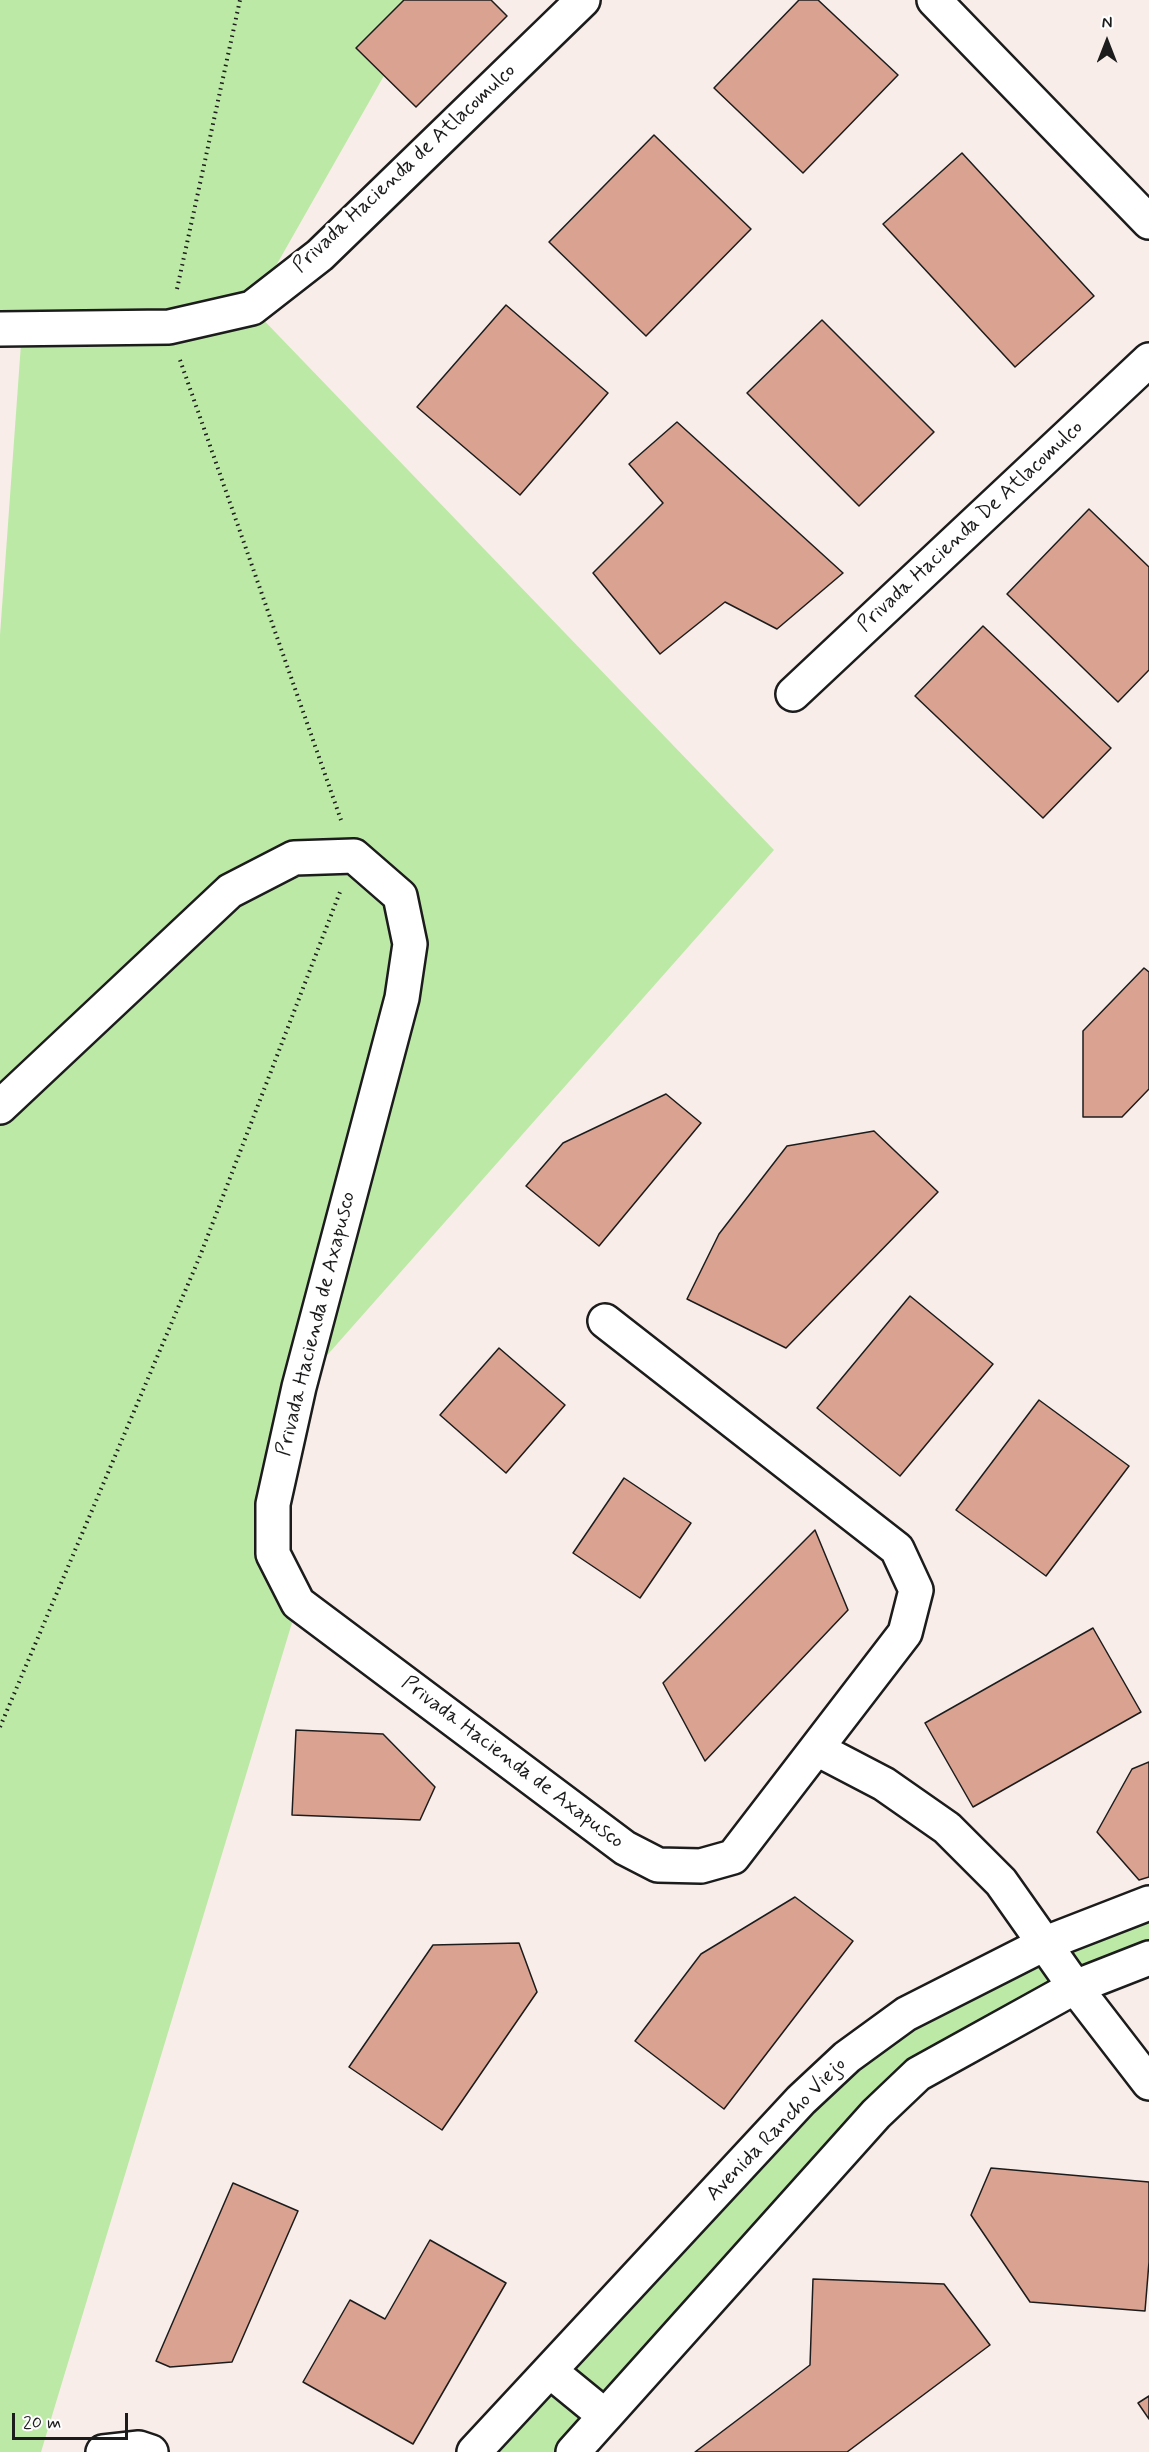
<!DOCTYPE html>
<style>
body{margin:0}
#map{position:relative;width:1149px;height:2452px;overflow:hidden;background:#f8ede9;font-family:Mynerve,sans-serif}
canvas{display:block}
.north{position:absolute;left:1077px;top:12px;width:60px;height:60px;-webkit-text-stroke:4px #fff;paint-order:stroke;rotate:0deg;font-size:16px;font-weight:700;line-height:24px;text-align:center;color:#1c1c1c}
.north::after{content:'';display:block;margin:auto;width:21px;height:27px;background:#1c1c1c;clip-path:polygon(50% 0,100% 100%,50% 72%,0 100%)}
.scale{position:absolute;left:12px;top:2413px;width:116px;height:27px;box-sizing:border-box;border:3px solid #1c1c1c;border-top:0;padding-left:8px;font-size:18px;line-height:21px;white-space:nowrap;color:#1c1c1c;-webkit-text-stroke:4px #fff;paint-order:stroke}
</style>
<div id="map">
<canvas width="1149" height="2452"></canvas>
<div class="north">N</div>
<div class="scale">20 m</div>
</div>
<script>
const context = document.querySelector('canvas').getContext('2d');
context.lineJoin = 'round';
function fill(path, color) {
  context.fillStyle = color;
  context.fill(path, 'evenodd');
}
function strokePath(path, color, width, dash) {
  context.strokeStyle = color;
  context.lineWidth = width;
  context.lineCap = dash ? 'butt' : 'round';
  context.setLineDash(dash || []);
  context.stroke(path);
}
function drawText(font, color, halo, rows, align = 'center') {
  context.font = font + ' Mynerve,sans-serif';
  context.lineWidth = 6;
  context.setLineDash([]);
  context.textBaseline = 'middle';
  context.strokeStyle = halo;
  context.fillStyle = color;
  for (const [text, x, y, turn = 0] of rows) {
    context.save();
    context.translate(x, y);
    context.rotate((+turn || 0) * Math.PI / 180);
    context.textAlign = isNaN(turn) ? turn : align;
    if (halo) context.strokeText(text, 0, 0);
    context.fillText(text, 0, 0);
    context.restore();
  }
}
fill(new Path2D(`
 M0,0H427L252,308L774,850L299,1387L273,1504L298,1603L41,2452H0V635L22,330L0,329Z
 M1149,1903V1958L918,2074L572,2452H475L847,2057Z`), '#bde9a7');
const building = new Path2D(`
 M404,0H491L507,16L416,107L356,48Z
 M799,0H818L898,75L803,173L714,88Z
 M654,135L751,229L646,336L549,242Z
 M962,153L1094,296L1015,367L883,224Z
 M506,305L608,393L520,495L417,407Z
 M822,320L934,432L859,506L747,393Z
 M677,422L843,573L777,629L725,602L660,654L593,573L663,503L629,464Z
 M1089,509L1149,567V670L1118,702L1007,594Z
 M983,626L1111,748L1043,818L915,696Z
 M1144,968L1149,972V1089L1122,1117H1083V1031Z
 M666,1094L701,1123L599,1246L526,1186L563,1143Z
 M874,1131L938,1192L786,1348L687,1299L719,1234L787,1146Z
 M910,1296L993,1364L900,1476L817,1408Z
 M499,1348L565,1405L506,1473L440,1415Z
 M1039,1400L1129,1466L1046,1576L956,1510Z
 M624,1478L691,1523L640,1598L573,1553Z
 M815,1530L848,1610L705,1761L663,1683Z
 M1093,1628L1141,1712L973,1807L925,1723Z
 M296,1730L383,1734L435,1787L420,1820L292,1815Z
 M1149,1762V1877L1139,1880L1097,1832L1132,1769Z
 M795,1897L853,1941L724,2109L635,2041L701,1954Z
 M519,1943L537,1992L442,2130L349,2067L433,1945Z
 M991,2168L1149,2182V2262L1145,2311L1030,2302L971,2215Z
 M233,2183L298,2211L232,2362L170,2367L156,2361Z
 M430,2240L506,2283L413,2444L303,2382L350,2300L385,2319Z
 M813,2279L944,2284L990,2345L847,2452H695L810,2365Z
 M1149,2396V2419L1138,2403Z`);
fill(building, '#daa391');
strokePath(building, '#1c1c1c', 1.5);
const minor = new Path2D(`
 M934,0L1149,222
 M0,329L169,327L252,308L320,255L583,0
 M793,694L1149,360
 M0,1107L230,891L294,858L354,856L400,896L410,944L402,998L299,1387L273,1504V1554L298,1603L625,1848L658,1865L701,1866L733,1857L905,1633L916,1590L897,1549L605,1321
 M817,1749L884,1784L947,1828L1001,1882L1075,1987L1149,2083
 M550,2371L605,2416
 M103,2452L139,2448L151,2452
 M474,2452L801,2100L847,2057L906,2014L1046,1943L1149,1903
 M573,2452L876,2114L918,2074L965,2048L1075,1987L1149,1958`);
strokePath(minor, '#1c1c1c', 38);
strokePath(new Path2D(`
 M177,289L240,0
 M180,360L341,820
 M0,1727L200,1256L340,892`), '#1c1c1c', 4, [1.5, 4.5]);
strokePath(minor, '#fff', 33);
drawText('21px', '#1c1c1c', '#fff', [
 ["Privada Hacienda de Atlacomulco",405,169,-43],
 ["Privada Hacienda De Atlacomulco",971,527,-43],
 ["Privada Hacienda de Axapusco",317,1324,-76],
 ["Privada Hacienda de Axapusco",512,1763,37],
 ["Avenida Rancho Viejo",777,2130,-46]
]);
</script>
